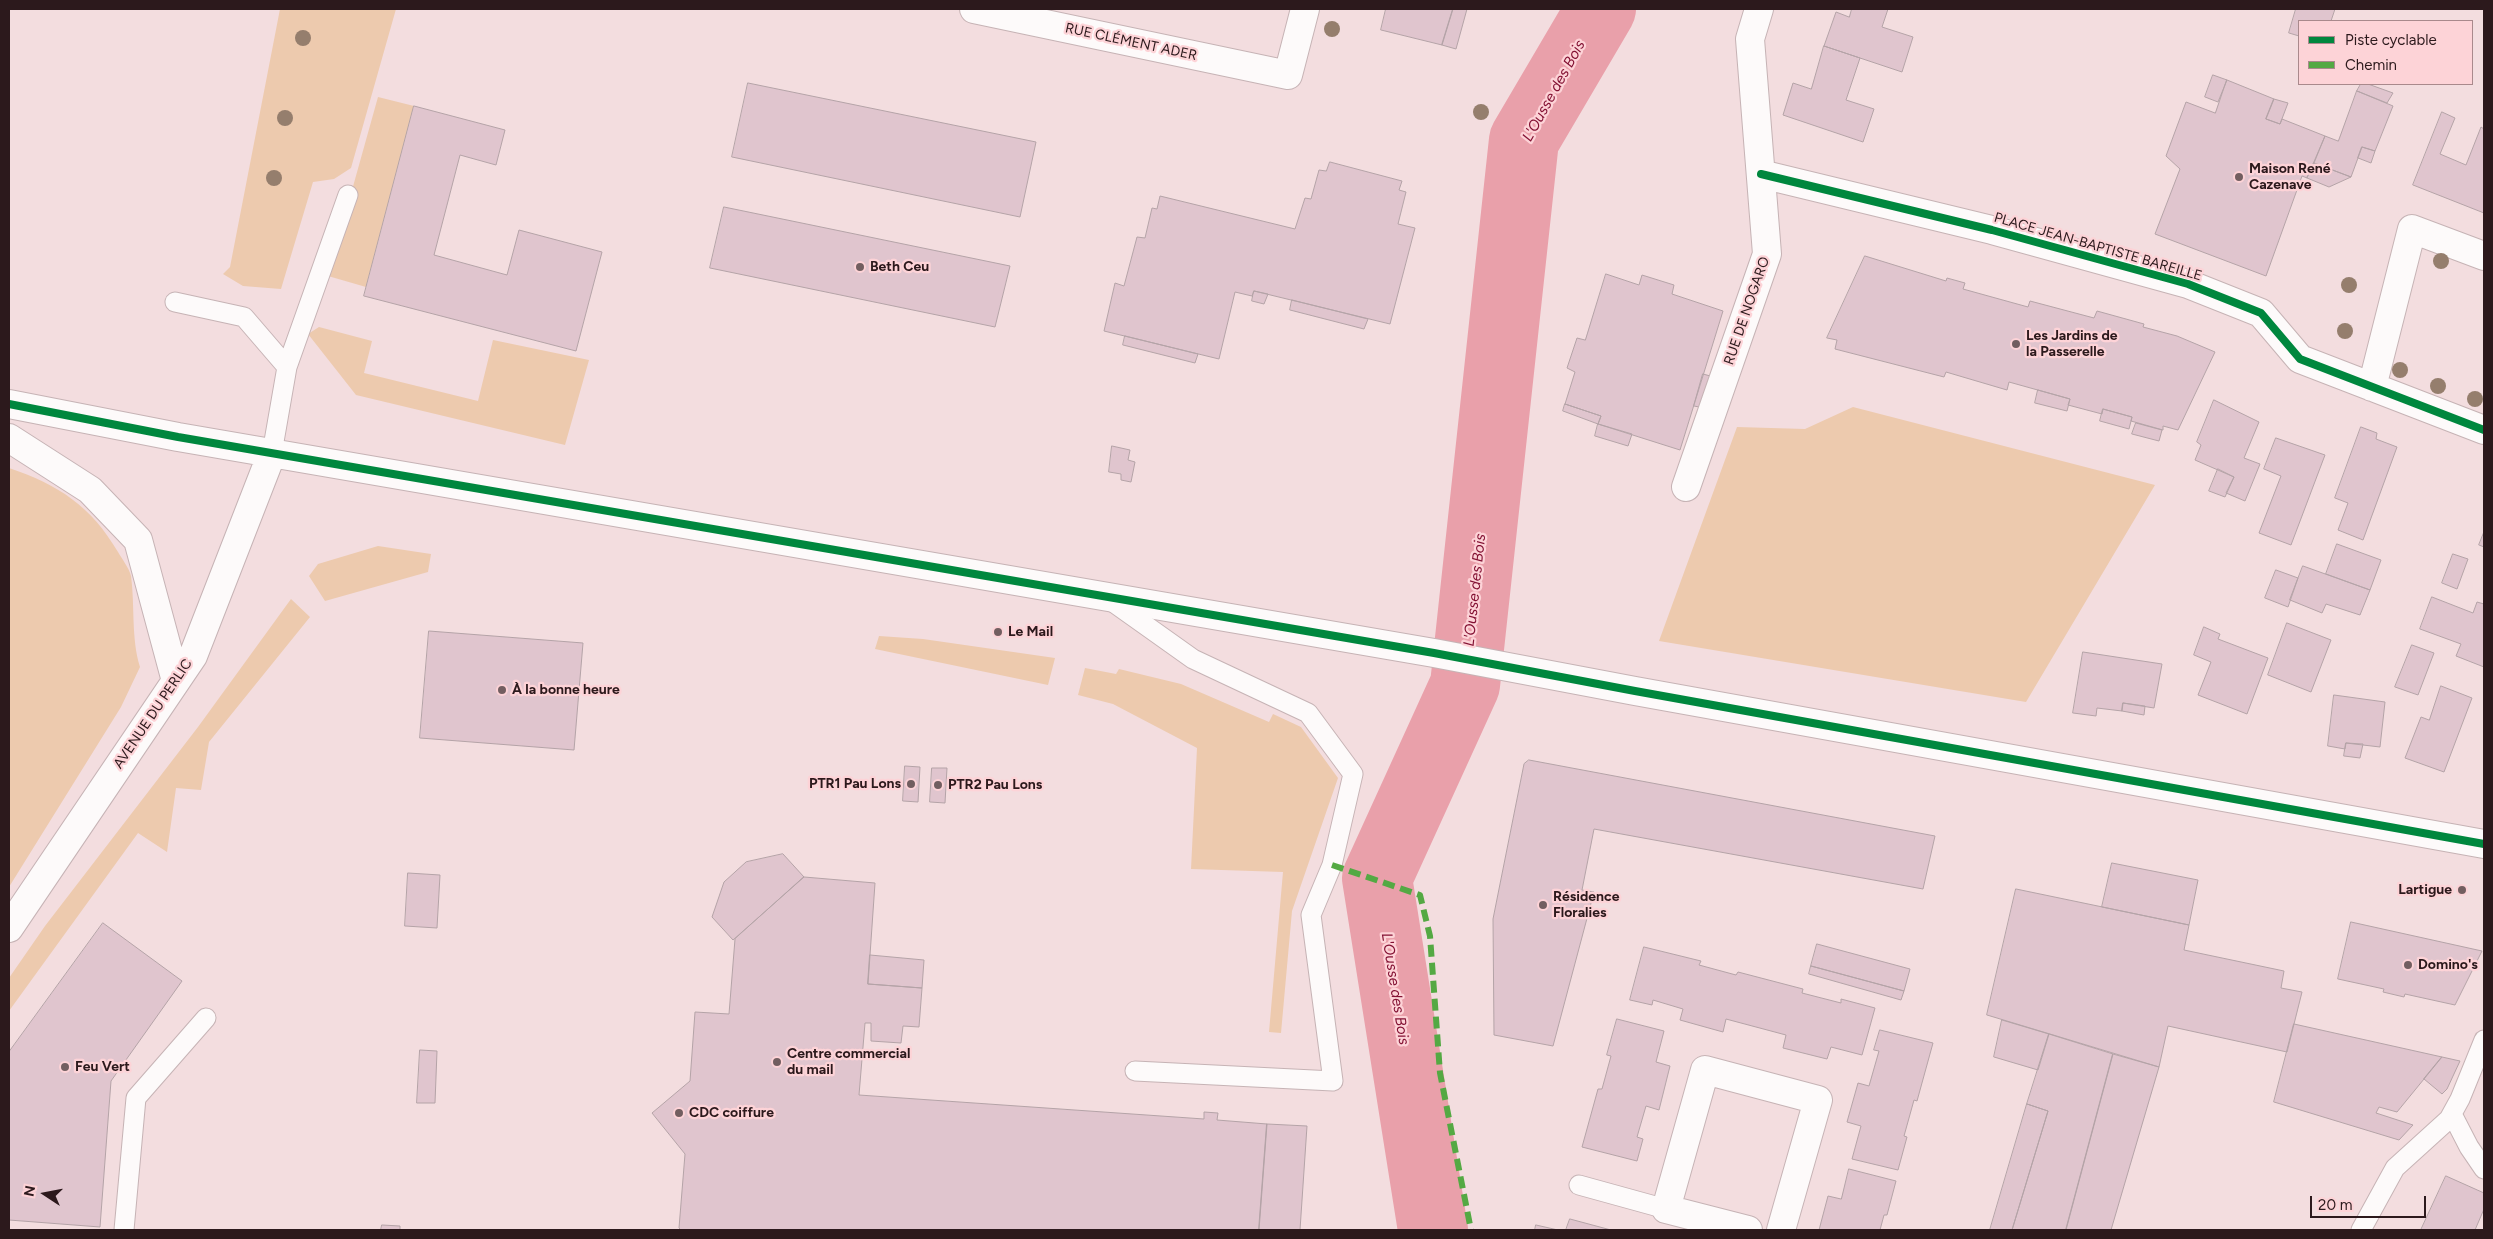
<!DOCTYPE html>
<meta charset="utf-8">
<style>
body{margin:0}
#map{position:relative;width:2493px;height:1239px;overflow:hidden;background:#f3dddf;font-family:Figtree,sans-serif}
canvas{display:block}
.frame{position:absolute;inset:0;border:10px solid #2c191c;pointer-events:none}
.legend{position:absolute;left:2298px;top:20px;width:175px;height:65px;box-sizing:border-box;background:#fdd3d7;border:1px solid #a9898c;margin:0;padding:6px 9px;list-style:none;font-size:15px;color:#2c191c}
.legend li{display:flex;align-items:center;gap:10px;height:25px}
.legend b{width:25px;border:1px solid #a9898c}
.north{position:absolute;left:20px;top:1169px;width:50px;height:50px;-webkit-text-stroke:4px #fdd3d7;paint-order:stroke;rotate:281deg;font-size:14px;font-weight:700;line-height:20px;text-align:center;color:#2c191c}
.north::after{content:'';display:block;margin:auto;width:18px;height:22px;background:#2c191c;clip-path:polygon(50% 0,100% 100%,50% 72%,0 100%)}
.scale{position:absolute;left:2310px;top:1196px;width:116px;height:22px;box-sizing:border-box;border:2px solid #2c191c;border-top:0;padding-left:6px;font-size:15px;line-height:18px;white-space:nowrap;color:#2c191c;-webkit-text-stroke:4px #fdd3d7;paint-order:stroke}
</style>
<div id="map">
<canvas width="2493" height="1239"></canvas>
<div class="frame"></div>
<ul class="legend">
<li><b style="height:6px;background:#00873e"></b>Piste cyclable</li>
<li><b style="height:6px;background:#54a943"></b>Chemin</li>
</ul>
<div class="north">N</div>
<div class="scale">20 m</div>
</div>
<script>
const context = document.querySelector('canvas').getContext('2d');
context.lineJoin = 'round';
function fill(path, color) {
  context.fillStyle = color;
  context.fill(path, 'evenodd');
}
function strokePath(path, color, width, dash) {
  context.strokeStyle = color;
  context.lineWidth = width;
  context.lineCap = dash ? 'butt' : 'round';
  context.setLineDash(dash || []);
  context.stroke(path);
}
function drawText(font, color, halo, rows, align = 'center') {
  context.font = font + ' Figtree,sans-serif';
  context.lineWidth = 4.5;
  context.setLineDash([]);
  context.textBaseline = 'middle';
  context.strokeStyle = halo;
  context.fillStyle = color;
  for (const [text, x, y, turn = 0] of rows) {
    context.save();
    context.translate(x, y);
    context.rotate((+turn || 0) * Math.PI / 180);
    context.textAlign = isNaN(turn) ? turn : align;
    if (halo) context.strokeText(text, 0, 0);
    context.fillText(text, 0, 0);
    context.restore();
  }
}
fill(new Path2D(`
 M280,9H396L351,168L334,179L313,182L281,289L243,286L223,274L230,267Z
 M378,97L414,106L366,287L328,276Z
 M319,327L372,341L364,373L478,401L493,340L589,360L565,445L356,395L308,334Z
 M1853,407L2155,485L2026,702L1659,641L1737,427L1805,429Z
 M9,468C59,485 91,506 118,552C122,559 129,568 131,576C135,606 131,638 140,667L121,707L9,887Z
 M378,546L431,554L428,572L325,601L309,576L318,564Z
 M291,599L310,617L209,742L201,790L176,788L167,852L138,833L9,1011V978L45,926L198,727Z
 M879,636L923,639L1055,658L1048,685L875,649Z
 M1085,668L1116,674L1119,669L1181,684L1269,722L1273,714L1301,727L1338,778L1292,911L1281,1033L1269,1032L1283,872L1191,869L1197,748L1113,704L1078,695Z`), '#edcaae');
strokePath(new Path2D(`
 M1433,1230L1377,878L1465,685L1524,140L1601,9`), '#e9a0aa', 70);
const building = new Path2D(`
 M1386,9H1453L1442,45L1381,30Z
 M1453,9H1467L1456,49L1442,45Z
 M1852,9H1888L1882,27L1913,37L1902,72L1824,46L1836,12L1849,17Z
 M2296,9H2335L2331,21H2299V36L2289,33Z
 M1824,46L1860,58L1846,100L1874,109L1863,142L1783,115L1793,83L1811,89Z
 M2213,75L2227,80L2218,102L2205,97Z
 M2227,80L2274,99L2266,119L2280,124L2282,119L2325,136L2307,178L2302,176L2266,276L2155,234L2180,169L2166,156L2186,102L2215,113Z
 M748,83L1036,142L1020,217L732,157Z
 M2361,84H2368L2393,93L2387,103L2357,91Z
 M2357,91L2393,106L2375,151L2362,147L2351,177L2314,163L2325,136L2338,141Z
 M2274,99L2288,103L2280,124L2266,119Z
 M414,106L505,130L496,165L460,155L434,255L507,275L519,230L602,252L576,351L364,296Z
 M2442,112L2455,118L2440,154L2466,165L2481,127L2484,129V213L2413,185Z
 M2362,147L2375,151L2371,163L2358,158Z
 M1330,162L1402,181L1399,190L1406,192L1398,224L1415,228L1390,324L1254,291L1252,296L1235,292L1219,359L1104,331L1115,283L1124,286L1137,237L1145,238L1152,208L1157,209L1160,196L1295,229L1305,198L1311,199L1319,170L1326,171Z
 M2314,163L2351,177L2329,187L2307,178Z
 M724,207L1010,266L995,327L710,268Z
 M1865,256L1946,281L1947,278L1965,283L1963,289L2028,307L2030,301L2094,318L2097,311L2144,324L2143,327L2177,336L2215,352L2178,430L2163,426V430L2131,421L2132,417L2103,409L2102,414L2068,405L2070,399L2009,382L2007,390L1946,372L1944,377L1835,349L1837,340L1827,338Z
 M1606,274L1639,285L1642,275L1674,285L1672,294L1723,311L1680,450L1598,424L1601,416L1565,404L1575,372L1567,368L1577,338L1585,340Z
 M1254,291L1268,294L1264,304L1252,301Z
 M1292,300L1368,319L1364,329L1290,310Z
 M1125,336L1198,354L1195,363L1123,345Z
 M1703,374L1714,377L1704,408L1694,406Z
 M2038,390L2070,399L2067,411L2035,403Z
 M2214,400L2259,422L2244,458L2260,464L2245,501L2226,493L2234,477L2195,460L2201,445L2197,442Z
 M1565,404L1601,416L1598,424L1563,411Z
 M2103,409L2132,417L2129,429L2100,421Z
 M2136,423L2162,430L2159,441L2132,434Z
 M1598,424L1632,434L1628,446L1595,436Z
 M2361,427L2377,433L2376,439L2397,447L2363,540L2338,530L2348,503L2335,498Z
 M2276,438L2325,455L2291,545L2259,533L2281,476L2264,469Z
 M1112,446L1130,450L1128,460L1135,462L1131,482L1121,480V474L1109,472Z
 M2218,469L2234,477L2225,497L2209,491Z
 M2484,532V547L2479,545Z
 M2337,544L2381,560L2370,590L2326,574Z
 M2453,554L2468,559L2457,589L2442,583Z
 M2303,566L2370,590L2360,615L2326,604L2322,613L2290,600Z
 M2276,570L2298,578L2288,607L2265,598Z
 M2432,597L2473,613L2477,602L2484,604V667L2456,656L2461,644L2420,629Z
 M2287,623L2331,640L2311,692L2268,675Z
 M2204,627L2220,634L2218,639L2268,658L2247,714L2198,695L2211,662L2194,655Z
 M429,631L583,643L574,750L420,738Z
 M2412,645L2434,653L2418,695L2395,687Z
 M2083,652L2162,664L2154,708L2123,703L2122,711L2097,708L2096,716L2073,713Z
 M2441,686L2472,698L2444,772L2405,758L2421,717L2429,720Z
 M2334,695L2385,702L2380,747L2346,743L2345,749L2328,746Z
 M2123,703L2145,706L2144,715L2122,711Z
 M2346,743L2363,744L2360,758L2344,756Z
 M1529,760L1935,836L1923,889L1594,829L1582,890L1594,892L1553,1046L1494,1035L1493,919L1524,764Z
 M905,766L920,767L918,802L903,801Z
 M932,768H947L945,803L930,802Z
 M783,854L804,877L733,940L712,917L724,882L746,862Z
 M2112,863L2198,880L2189,925L2102,907Z
 M408,873L440,875L437,928L405,926Z
 M804,877L875,883L868,984L922,988L919,1027L903,1026L901,1043L871,1041V1023H865L859,1095L1204,1119V1112L1218,1113L1217,1120L1267,1124L1259,1230H681L679,1228L685,1154L652,1113L690,1081L695,1012L729,1014L735,939Z
 M2016,889L2189,925L2184,950L2284,971L2281,988L2302,992L2287,1052L2168,1026L2159,1067L1987,1015Z
 M2351,922L2482,951L2455,1005L2405,994L2404,997L2383,992L2384,989L2338,979Z
 M103,923L182,981L111,1081L100,1227L9,1220V1052Z
 M1817,944L1910,969L1904,991L1811,966Z
 M1644,947L1701,961L1699,965L1736,975L1738,972L1803,989L1802,993L1841,1003V999L1875,1008L1862,1055L1831,1047L1827,1059L1783,1048L1786,1035L1726,1019L1723,1032L1680,1020L1683,1009L1653,1000L1652,1005L1630,1000Z
 M870,955L924,960L922,988L868,984Z
 M1811,966L1904,991L1901,1000L1809,974Z
 M1617,1019L1664,1031L1656,1062L1670,1066L1659,1110L1646,1106L1637,1137L1643,1139L1637,1161L1582,1147L1598,1089H1602L1611,1056L1607,1055Z
 M2002,1020L2049,1034L2038,1070L1994,1057Z
 M2294,1024L2442,1057L2397,1112L2379,1107L2376,1113L2413,1125L2399,1140L2274,1102Z
 M1880,1030L1933,1043L1917,1101L1914,1100L1904,1136L1907,1137L1898,1170L1852,1159L1861,1126L1847,1122L1858,1083L1869,1086L1879,1051L1874,1050Z
 M2049,1034L2113,1054L2066,1230H2012L2048,1111L2027,1104Z
 M420,1050L437,1051L435,1103H417Z
 M2113,1054L2159,1067L2111,1230H2066Z
 M2442,1057L2460,1061L2447,1089L2442,1094L2424,1079Z
 M2027,1104L2048,1111L2012,1230H1990Z
 M1267,1124L1307,1126L1300,1230H1259Z
 M1849,1169L1896,1181L1887,1215H1884L1880,1230H1819L1828,1196L1841,1199Z
 M2446,1176L2484,1193V1209L2475,1230H2421Z
 M1570,1219L1611,1230H1566Z
 M382,1225L400,1226V1230H381Z
 M1536,1225L1558,1230H1535Z`);
fill(building, '#e0c5ce');
strokePath(building, '#b4a3a7', 1);
const lane = new Path2D(`
 M175,302L244,317L287,367
 M272,453L287,367L348,195
 M1110,600L1193,659L1308,713L1353,774L1332,865L1311,915L1333,1081L1135,1071
 M2452,1114L2469,1147L2484,1169
 M1579,1185L1666,1209
 M124,1230L136,1098L206,1018
 M2361,1230L2395,1168L2449,1119L2460,1099L2484,1040`);
const street = new Path2D(`
 M974,9L1288,75L1305,9
 M1761,174L1992,230L2188,284L2261,313L2300,359L2484,430
 M2372,387L2412,229L2484,256
 M1686,487L1767,254L1750,39L1759,9
 M1748,1230L1666,1209L1705,1070L1818,1100L1781,1230`);
const secondary = new Path2D(`
 M9,404L178,437L1434,653L1635,691L2484,844
 M9,438L90,490L138,540L176,681
 M9,928L193,656L272,453`);
strokePath(lane, '#c6b3b5', 21);
strokePath(street, '#c6b3b5', 30);
strokePath(secondary, '#c6b3b5', 30);
strokePath(lane, '#fdfafa', 19);
strokePath(street, '#fdfafa', 28);
strokePath(secondary, '#fdfafa', 28);
strokePath(new Path2D(`
 M1332,865L1420,895L1430,936L1440,1073L1471,1230`), '#54a943', 6, [12, 6]);
strokePath(new Path2D(`
 M1761,174L1992,230L2188,284L2261,313L2300,359L2484,430
 M9,404L178,437L1434,653L1635,691L2484,844`), '#00873e', 8);
context.fillStyle = '#957e6d';
for (const [x, y] of [
 [1332,29],
 [303,38],
 [1481,112],
 [285,118],
 [274,178],
 [2441,261],
 [2349,285],
 [2345,331],
 [2400,370],
 [2438,386],
 [2475,399]
]) {
  context.beginPath();
  context.arc(x, y, 8, 0, 2 * Math.PI);
  context.fill();
}
for (const [x, y, r, color] of [
 [2239,177,5,"#725e60"],
 [860,267,5,"#725e60"],
 [2016,344,5,"#725e60"],
 [998,632,5,"#725e60"],
 [502,690,5,"#725e60"],
 [911,784,5,"#725e60"],
 [938,785,5,"#725e60"],
 [2462,890,5,"#725e60"],
 [1543,905,5,"#725e60"],
 [2408,965,5,"#725e60"],
 [777,1062,5,"#725e60"],
 [65,1067,5,"#725e60"],
 [679,1113,5,"#725e60"]
]) {
  const dot = new Path2D();
  dot.arc(x, y, r, 0, 2 * Math.PI);
  context.fillStyle = color;
  context.fill(dot);
  strokePath(dot, '#fdd3d7', 2);
}
drawText('14px', '#2c191c', '#fdd3d7', [
 ["RUE CLÉMENT ADER",1131,42,12],
 ["PLACE JEAN-BAPTISTE BAREILLE",2098,247,16],
 ["RUE DE NOGARO",1747,311,-71],
 ["AVENUE DU PERLIC",153,714,-56]
]);
drawText('bold 14px', '#2c191c', '#fdd3d7', [
 ["Maison René",2249,169],
 ["Cazenave",2249,185],
 ["Beth Ceu",870,267],
 ["Les Jardins de",2026,336],
 ["la Passerelle",2026,352],
 ["Le Mail",1008,632],
 ["À la bonne heure",512,690],
 ["PTR1 Pau Lons",901,784,"right"],
 ["PTR2 Pau Lons",948,785],
 ["Lartigue",2452,890,"right"],
 ["Résidence",1553,897],
 ["Floralies",1553,913],
 ["Domino's",2418,965],
 ["Centre commercial",787,1054],
 ["du mail",787,1070],
 ["Feu Vert",75,1067],
 ["CDC coiffure",689,1113]
], 'left');
drawText('italic 15px', '#831133', '#fdd3d7', [
 ["L'Ousse des Bois",1554,91,-61],
 ["L'Ousse des Bois",1475,590,-84],
 ["L'Ousse des Bois",1395,989,81]
]);
</script>
